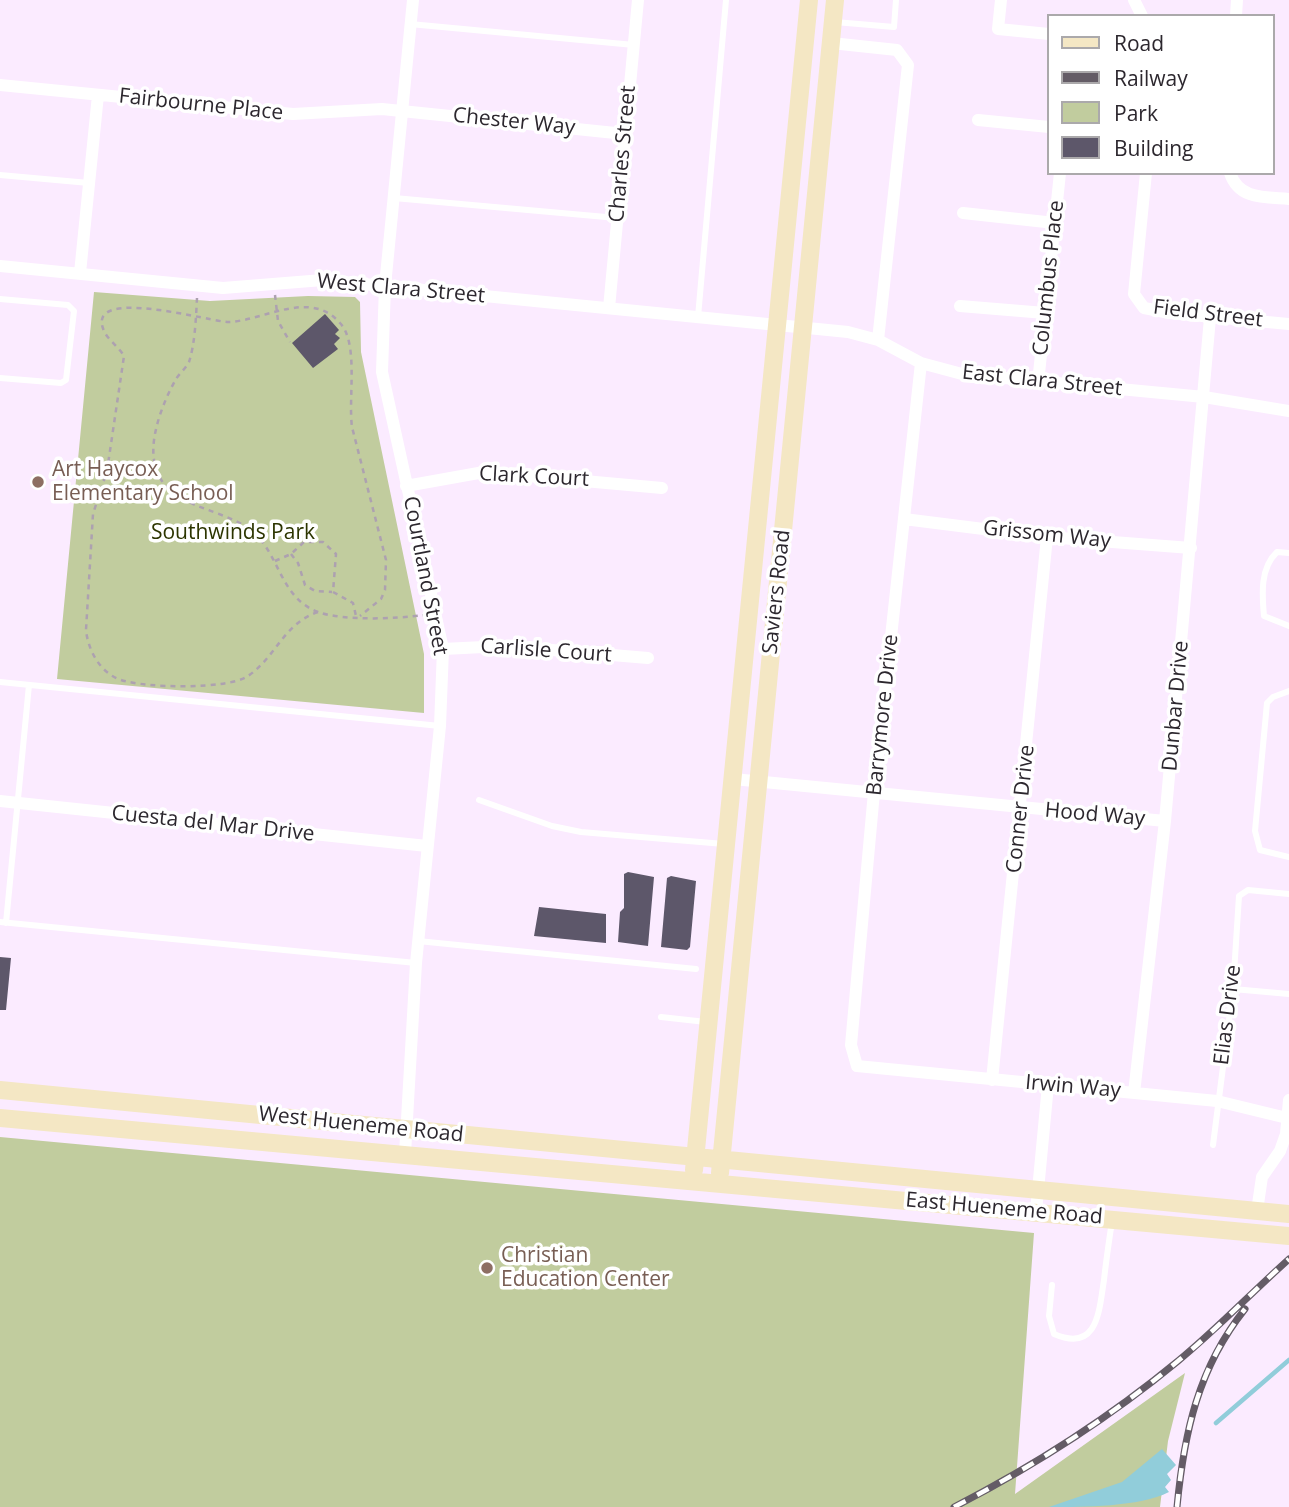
<!DOCTYPE html>
<style>
body{margin:0}
#map{position:relative;width:1289px;height:1507px;overflow:hidden;background:#fbebff;font-family:"Open Sans",sans-serif}
canvas{display:block}
.legend{position:absolute;left:1047px;top:14px;width:228px;height:161px;box-sizing:border-box;background:#fff;border:2px solid #aba9ab;margin:0;padding:9px 12px;list-style:none;font-size:21px;color:#2c272e}
.legend li{display:flex;align-items:center;gap:14px;height:35px}
.legend b{width:35px;border:2px solid #aba9ab}
</style>
<div id="map">
<canvas width="1289" height="1507"></canvas>
<ul class="legend">
<li><b style="height:9px;background:#f4e7c4"></b>Road</li>
<li><b style="height:9px;background:#645c66"></b>Railway</li>
<li><b style="height:19px;background:#c1cc9e"></b>Park</li>
<li><b style="height:19px;background:#5d576a"></b>Building</li>
</ul>
</div>
<script>
const context = document.querySelector('canvas').getContext('2d');
context.lineJoin = 'round';
function fill(path, color) {
  context.fillStyle = color;
  context.fill(path, 'evenodd');
}
function strokePath(path, color, width, dash) {
  context.strokeStyle = color;
  context.lineWidth = width;
  context.lineCap = dash ? 'butt' : 'round';
  context.setLineDash(dash || []);
  context.stroke(path);
}
function drawText(font, color, halo, rows, align = 'center') {
  context.font = font + ' "Open Sans",sans-serif';
  context.lineWidth = 7;
  context.setLineDash([]);
  context.textBaseline = 'middle';
  context.strokeStyle = halo;
  context.fillStyle = color;
  for (const [text, x, y, turn = 0] of rows) {
    context.save();
    context.translate(x, y);
    context.rotate((+turn || 0) * Math.PI / 180);
    context.textAlign = isNaN(turn) ? turn : align;
    if (halo) context.strokeText(text, 0, 0);
    context.fillText(text, 0, 0);
    context.restore();
  }
}
fill(new Path2D(`
 M94,292L210,301L308,296L355,297L360,302L361,352L424,654V713L57,679Z
 M0,1137L1034,1233L1015,1494L1185,1373L1168,1441L1160,1507H0Z`), '#c1cc9e');
fill(new Path2D(`
 M1162,1449L1176,1465L1167,1474L1171,1480L1165,1487L1169,1492C1139,1507 1084,1507 1049,1507L1122,1482Z`), '#91cdda');
strokePath(new Path2D(`
 M1216,1423L1289,1360`), '#91cdda', 4.5);
fill(new Path2D(`
 M325,314L339,330L335,334L340,338L334,344L338,349L313,368L292,343Z
 M628,872L654,877L648,946L618,942L620,912L624,908V874Z
 M671,876L696,881L690,947L687,950L661,947L667,878Z
 M539,907L606,914V943L534,936Z
 M0,957L11,958L6,1010H0Z`), '#5d576a');
strokePath(new Path2D(`
 M275,295L278,321L290,342
 M197,298C196,317 195,344 189,362C186,368 180,373 176,379C164,400 150,435 154,460C161,507 216,506 248,528C280,550 278,597 318,612C344,621 395,619 424,615
 M291,554L298,563L305,585L315,591L332,592
 M275,561L291,554L304,542H323L336,554L333,592L353,603L356,616
 M318,612C284,623 276,657 248,676C228,690 145,688 121,680C100,673 88,650 86,630L93,514L107,471L124,356C119,347 108,340 104,331C83,284 214,323 229,322C266,320 310,289 340,323C359,343 348,398 352,427L386,560L385,590L381,599L360,616`), '#ada1b0', 2.5, [5, 5]);
strokePath(new Path2D(`
 M835,22L894,27L896,0
 M410,24L634,45
 M0,175L89,183
 M394,198L617,218
 M0,299L68,305L74,311L66,380L61,383L0,378
 M698,317L726,0
 M1289,553L1277,552C1260,568 1262,594 1264,616L1289,626
 M0,682L440,726
 M1289,691L1273,697L1267,703L1255,831L1260,850L1289,857
 M479,800L552,826L581,832L724,844
 M0,922L416,963
 M6,923L29,685
 M418,941L696,969
 M1233,989L1289,994
 M661,1017L706,1022
 M1213,1145L1233,989L1239,896L1248,890L1289,894
 M1052,1285L1049,1316L1054,1334C1098,1353 1099,1311 1104,1280C1106,1261 1109,1241 1112,1221`), '#fff', 6);
strokePath(new Path2D(`
 M1001,0L998,29L1049,34
 M1134,0L1142,16
 M1236,16L1237,0
 M831,43L897,50L908,65L878,340
 M0,85L293,114L382,109L625,134
 M978,120L1049,127
 M1146,173L1134,294L1144,308L1170,313L1289,324
 M1230,173C1239,200 1265,197 1289,199
 M963,213L1055,223
 M0,266L223,288L323,280L848,332L878,340L921,363L962,374L1204,397L1289,411
 M80,273L98,95
 M960,306L1045,313
 M609,308L638,0
 M921,363L874,792L851,1045L857,1066L1217,1101L1287,1118
 M1038,383L1060,173
 M406,486L484,472L662,488
 M904,519L1047,537L1191,548
 M443,649L504,646L648,658
 M733,779L1165,821
 M0,801L427,846
 M992,1080L1047,537
 M1134,1093L1165,821L1210,318
 M405,1154L416,963L440,726L443,649L382,372L385,286L413,0
 M1036,1211L1048,1085
 M1257,1211L1262,1177L1280,1151L1286,1134L1289,1100`), '#fff', 12);
strokePath(new Path2D(`
 M0,1090L1289,1214
 M0,1118L1289,1236
 M694,1170L809,0
 M720,1173L835,0`), '#f4e7c4', 18);
const rail = new Path2D(`
 M954,1507C1034,1466 1109,1418 1178,1361C1217,1329 1252,1292 1289,1259
 M1177,1507C1184,1433 1198,1368 1245,1309`);
strokePath(rail, '#645c66', 7);
strokePath(rail, '#fff', 4.5, [13]);
for (const [x, y, r, color] of [
 [38,482,7,"#8d6e63"],
 [487,1268,7,"#8d6e63"]
]) {
  const dot = new Path2D();
  dot.arc(x, y, r, 0, 2 * Math.PI);
  context.fillStyle = color;
  context.fill(dot);
  strokePath(dot, '#fff', 2.5);
}
drawText('21px', '#2c272e', '#fff', [
 ["Fairbourne Place",201,105,6],
 ["Chester Way",514,122,6],
 ["Charles Street",623,154,-85],
 ["Columbus Place",1049,278,-84],
 ["West Clara Street",401,289,5],
 ["Field Street",1208,314,7],
 ["East Clara Street",1042,381,6],
 ["Clark Court",534,477,3],
 ["Grissom Way",1047,535,6],
 ["Courtland Street",425,576,79],
 ["Saviers Road",777,592,-84],
 ["Carlisle Court",546,651,4],
 ["Dunbar Drive",1176,706,-85],
 ["Barrymore Drive",883,715,-84],
 ["Conner Drive",1021,809,-84],
 ["Hood Way",1095,815,5],
 ["Cuesta del Mar Drive",213,824,6],
 ["Elias Drive",1228,1015,-83],
 ["Irwin Way",1073,1087,5],
 ["West Hueneme Road",361,1125,6],
 ["East Hueneme Road",1004,1209,5]
]);
drawText('21px', '#785e54', '#fff', [
 ["Art Haycox",52,470],
 ["Elementary School",52,494],
 ["Christian",501,1256],
 ["Education Center",501,1280]
], 'left');
drawText('21px', '#2c3500', '#fff', [
 ["Southwinds Park",233,533]
]);
</script>
